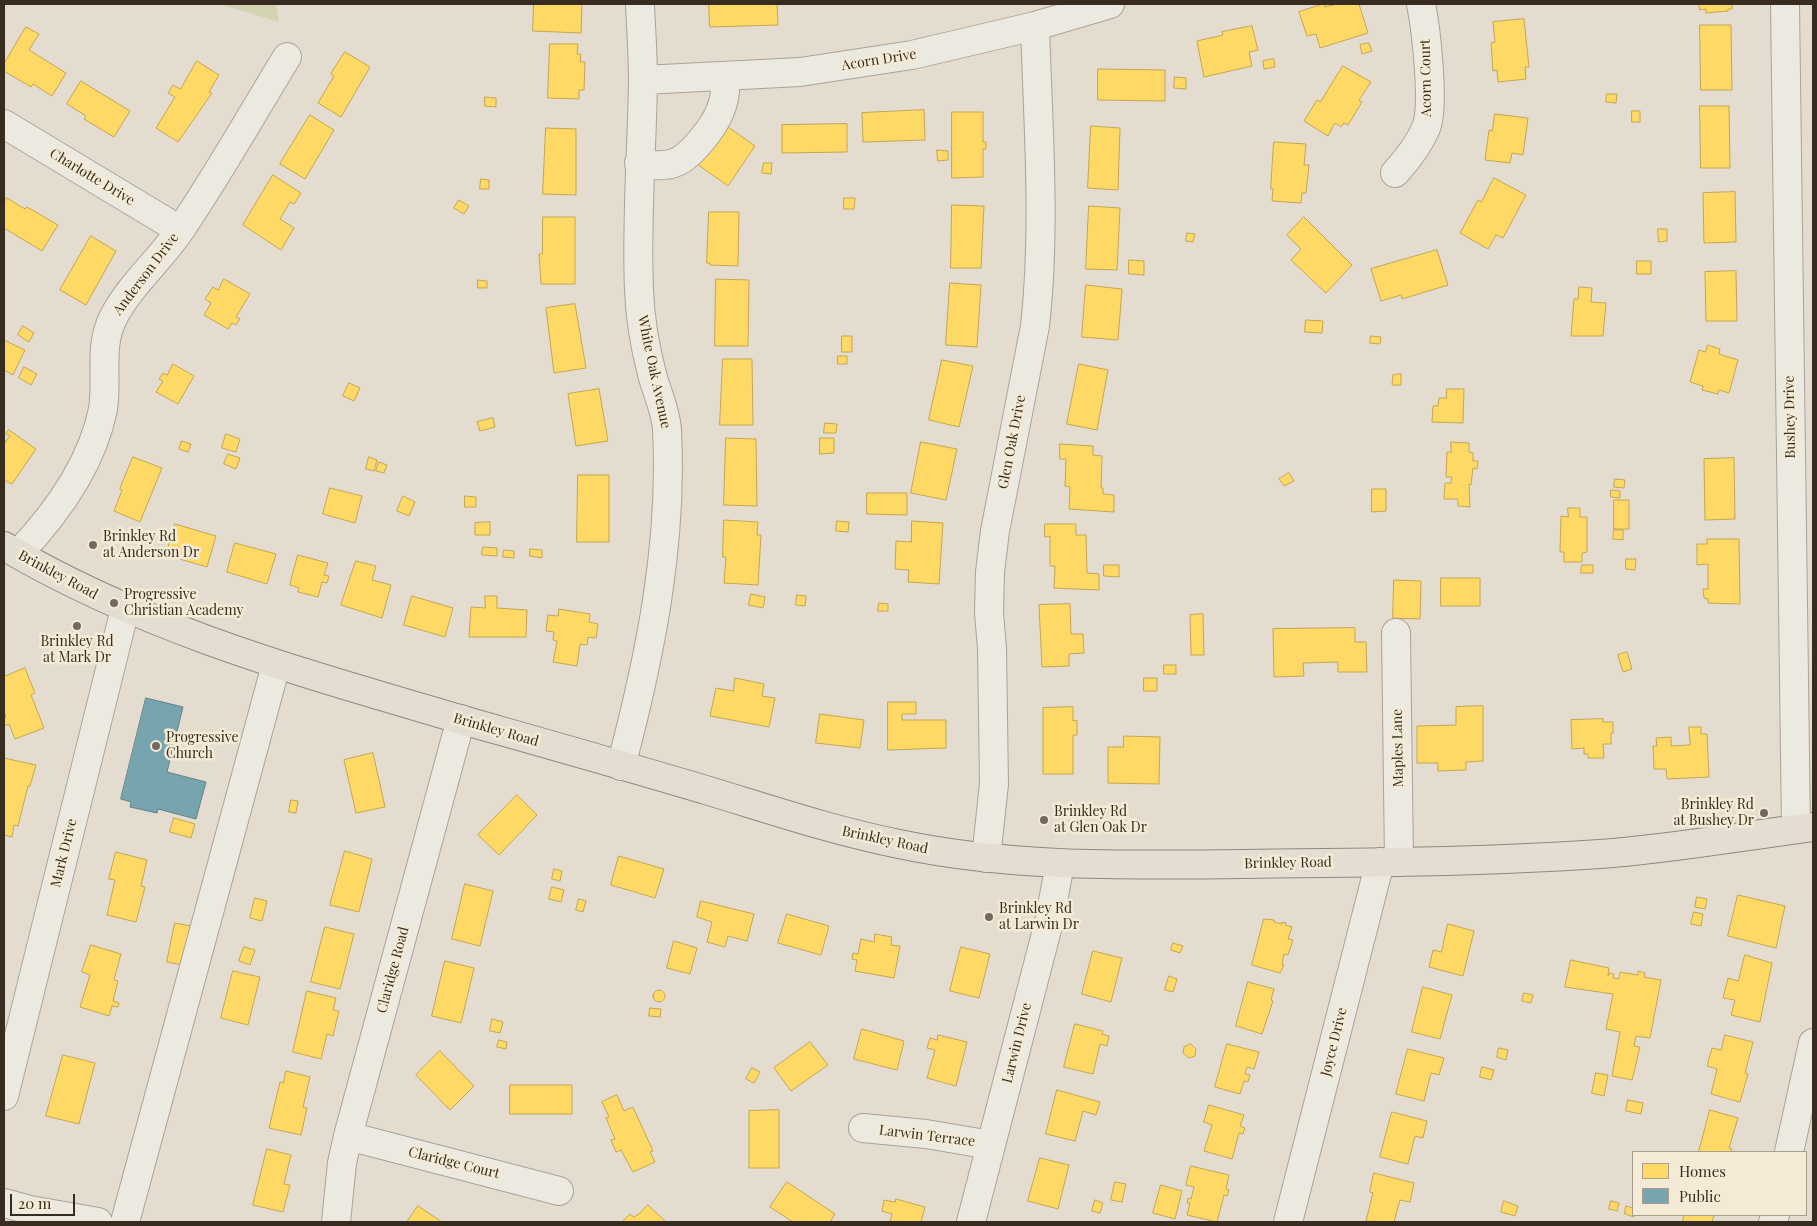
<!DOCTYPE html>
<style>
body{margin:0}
#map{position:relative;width:1817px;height:1226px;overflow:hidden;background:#e4ddcf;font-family:"Playfair Display",serif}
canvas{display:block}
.frame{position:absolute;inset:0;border:5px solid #382b20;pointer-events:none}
.legend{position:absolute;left:1632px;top:1151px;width:175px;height:65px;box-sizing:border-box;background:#f4ebd6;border:1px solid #a99e8d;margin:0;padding:6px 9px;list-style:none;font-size:15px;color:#382b20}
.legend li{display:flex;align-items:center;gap:10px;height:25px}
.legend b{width:25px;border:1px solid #a99e8d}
.scale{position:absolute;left:10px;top:1194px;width:65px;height:22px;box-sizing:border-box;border:2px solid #382b20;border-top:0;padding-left:6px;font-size:15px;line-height:18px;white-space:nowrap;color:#382b20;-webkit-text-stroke:4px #f4ebd6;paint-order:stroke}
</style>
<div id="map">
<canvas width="1817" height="1226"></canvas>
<div class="frame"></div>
<ul class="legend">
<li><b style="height:14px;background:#ffd966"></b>Homes</li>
<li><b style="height:14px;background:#76a5af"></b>Public</li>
</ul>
<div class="scale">20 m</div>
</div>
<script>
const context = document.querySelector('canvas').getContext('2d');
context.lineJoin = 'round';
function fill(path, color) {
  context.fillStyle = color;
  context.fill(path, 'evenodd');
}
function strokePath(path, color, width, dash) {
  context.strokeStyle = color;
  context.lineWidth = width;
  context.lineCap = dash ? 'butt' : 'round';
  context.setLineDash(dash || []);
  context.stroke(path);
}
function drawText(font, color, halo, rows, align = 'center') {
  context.font = font + ' "Playfair Display",serif';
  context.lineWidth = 5;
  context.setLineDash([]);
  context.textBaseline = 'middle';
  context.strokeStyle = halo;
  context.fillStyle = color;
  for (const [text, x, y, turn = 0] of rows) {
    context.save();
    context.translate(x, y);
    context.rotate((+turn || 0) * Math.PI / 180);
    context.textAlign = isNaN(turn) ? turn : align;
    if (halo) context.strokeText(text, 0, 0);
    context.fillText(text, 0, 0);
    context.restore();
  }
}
fill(new Path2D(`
 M219,4H276L279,22Z`), '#d4d3b2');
const homes = new Path2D(`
 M534,4H582L581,33L533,31Z
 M709,4H777L778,25L710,27Z
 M1324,4L1325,7L1337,4H1359L1368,33L1320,48L1316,34L1307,36L1299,12Z
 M1699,4H1732V9H1728V11L1706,13V9L1700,10Z
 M1524,19L1529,67H1525L1526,79L1498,82L1497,70L1493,71L1491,43L1495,42L1493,22Z
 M1700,25H1731L1732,90H1701Z
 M1252,26L1258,50L1249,52L1252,66L1204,77L1197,41L1223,35L1222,32Z
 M26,27L39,34L29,50L66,73L52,96L33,84L31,87L4,71V64Z
 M1369,43L1372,51L1362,54L1360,45Z
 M550,44H578L577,54H581L580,62H585L584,90H579V99L548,98Z
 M345,52L370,67L341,117L318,103L334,76L331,74Z
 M1274,59L1275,67L1264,69L1263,61Z
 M197,61L219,75L209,92L212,93L178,142L156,128L175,97L168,93L173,85L180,89Z
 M1343,66L1371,82L1359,100L1362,102L1348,125L1344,123L1341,127L1335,123L1328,136L1304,121L1317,100L1320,102Z
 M1098,69L1165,70V101L1098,100Z
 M1175,77L1186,78V89L1174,88Z
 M81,81L130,111L114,137L84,119L86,116L67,104Z
 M1607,94H1617L1616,103L1606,102Z
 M485,97L496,98V107L485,106Z
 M1700,106H1729L1730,168H1701Z
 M924,110L925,140L863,142L862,113Z
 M1632,111H1640V122H1632Z
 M952,112H983V142H986V149H983V177L952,178Z
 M1495,114L1528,118L1523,155L1512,153L1510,163L1485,160L1489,130L1492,131Z
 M310,115L334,130L305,179L280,164Z
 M724,124L755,146L728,186L697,164Z
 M847,124V152L782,153V125Z
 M1091,126L1120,128L1118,190L1088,188Z
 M546,128L576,129V195L543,194Z
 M1274,142L1306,144L1304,165H1309L1306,193H1302L1301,203L1272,201L1273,189H1271Z
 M937,150L948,151V160L938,161Z
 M764,163H772L771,174L762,173Z
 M273,175L301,193L294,204L290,202L280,219L294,228L281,250L243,225Z
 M1494,178L1526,195L1503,238L1496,235L1488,249L1460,233L1478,200L1481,202Z
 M481,179L489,180V189H480Z
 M1735,192L1736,242L1704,243L1703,193Z
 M7,198L25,209L27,207L58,225L42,251L4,228V203Z
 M844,198H855L854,209H844Z
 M459,200L469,206L464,214L454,208Z
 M952,205L984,206L981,268H951Z
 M1089,206L1120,208L1117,270L1086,269Z
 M709,212H739L738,266L710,265V263H707Z
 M543,217H575V284H541L539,254H542Z
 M1304,217L1352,265L1326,293L1291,260L1301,249L1287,235Z
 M1658,229H1667V241L1659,242Z
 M1187,233L1195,234L1193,242L1186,241Z
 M91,236L116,251L86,305L60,290Z
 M1437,250L1448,285L1402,299L1401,295L1381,301L1371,269Z
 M1129,260L1144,261V275L1129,274Z
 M1637,261H1651V274H1637Z
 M1736,271L1737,321H1706L1705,272Z
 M224,279L250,294L236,317L240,319L236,325L232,323L228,329L204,315L211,303L205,299L213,287L218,290Z
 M716,279L749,280L748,346H715Z
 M478,280L487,281V288H478Z
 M950,283L981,285L977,347L946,345Z
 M1086,285L1122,289L1118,340L1082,337Z
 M1579,287L1592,288L1591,302L1606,303L1603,336H1571L1574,299H1578Z
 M575,304L586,368L554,373L546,308Z
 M1306,320L1323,321L1322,333L1305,332Z
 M23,326L34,333L29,342L18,335Z
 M842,336H852V352H842Z
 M1371,336L1381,337L1380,344L1370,343Z
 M4,340L25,350L13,375L4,370Z
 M1708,345L1720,349L1719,354L1738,360L1729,393L1719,390L1718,394L1702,390L1703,386L1690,382L1699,350L1705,352Z
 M838,356H847V364H838Z
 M723,359H752L753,425H720Z
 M942,360L973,366L959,427L929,420Z
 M173,364L194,376L178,404L156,392L163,381L159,379L163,373L167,375Z
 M1079,364L1108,370L1097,430L1067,424Z
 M24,367L37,374L31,385L19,378Z
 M1401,374V385H1392L1393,375Z
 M349,383L360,388L354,401L343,396Z
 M599,389L608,441L576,446L568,394Z
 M1447,389H1464L1463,423L1432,422L1433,406H1438L1439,398H1446Z
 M493,418L495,427L480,431L477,422Z
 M825,423L837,424L836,433H824Z
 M9,430L36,449L12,484L4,480V444L10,436L6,434Z
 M226,434L240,439L236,452L222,448Z
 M726,438L756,439L757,506L724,505Z
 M820,438H834V453L820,454Z
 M182,441L191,444L188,452L179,449Z
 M921,442L957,449L946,500L911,493Z
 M1451,442L1469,443V452L1473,453V461H1478L1477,469L1473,468L1471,485L1469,484L1470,507L1458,506V499H1444L1445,483H1451L1452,477H1446L1447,452H1451Z
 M1060,444L1093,446V455L1102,456L1101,488H1103V494L1114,495V512L1069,509L1070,487L1065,486L1066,459H1060Z
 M228,454L240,458L236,469L224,464Z
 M133,457L162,468L140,522L114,511L122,490L120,489Z
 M369,457L377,460L374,471L366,469Z
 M1734,458L1735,519L1705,520L1704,459Z
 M379,462L387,465L384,473L376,471Z
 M1289,473L1294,481L1284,486L1279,479Z
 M578,475H609V542H577Z
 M1615,479L1625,480L1624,488L1614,487Z
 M330,488L362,496L355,523L323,514Z
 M1372,489H1386V511L1372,512Z
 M1611,490L1620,491V498L1611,497Z
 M867,493H907V515L867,514Z
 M403,496L415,502L409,516L397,511Z
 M465,496L476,497V507H465Z
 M1614,500H1629V529H1614Z
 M1568,508H1580V517H1587V552L1582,553V562H1564V552H1560L1561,516L1568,517Z
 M724,520L758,522L757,535H761L758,585L724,583L726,557H723Z
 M837,521L849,522L848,532L836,531Z
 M912,521L943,523L939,584L908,582L909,570L895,569L896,541L911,542Z
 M490,522V535H475V523Z
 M175,524L216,536L207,567L166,555Z
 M1045,524H1076V535H1086L1087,573L1099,574V590L1054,588L1055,566H1050V536L1045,537Z
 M1614,530H1623V540L1613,539Z
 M1707,539H1739L1740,604L1708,603V599L1704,598L1703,589H1708V564L1697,565V544H1707Z
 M235,543L276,554L267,584L227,572Z
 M483,547L497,548V556L482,555Z
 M530,549L542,550V558L530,556Z
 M504,550L514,551V558L503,557Z
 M298,555L328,563L324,575L329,576L327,583L322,582L318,597L298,592L299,588L290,585Z
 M1626,559H1636L1635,570L1626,569Z
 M356,561L376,566L372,580L391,585L382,618L341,605Z
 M1104,565H1119V577L1104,576Z
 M1582,565H1593V573H1581Z
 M1441,578H1480V606H1441Z
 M1394,580L1421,581L1420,619L1393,618Z
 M751,594L765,597L763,608L749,605Z
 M797,595L806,596L805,606L796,605Z
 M412,596L453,608L445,637L404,625Z
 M485,596H497V608L527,610L526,637H469L471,607L485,608Z
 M879,603L888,604V611H878Z
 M1070,604L1071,634H1083L1084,653L1069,654V666L1042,667L1039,605Z
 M559,609L590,614L589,622L598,624L596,638L588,637L587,645L580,644L577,666L553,662L557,641L553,640L554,632L546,631L548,615L558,616Z
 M1203,614L1204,655H1191L1190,615Z
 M1355,628V642H1366L1367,672H1338V662L1303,663L1304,676L1274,677L1273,629Z
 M1627,652L1632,669L1623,672L1618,655Z
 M1164,665H1176V674H1164Z
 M25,668L35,693L31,695L44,728L15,739L9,724L4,726V718L6,717L4,711V677Z
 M735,678L764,684L762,696L775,698L769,727L710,716L716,688L733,691Z
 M1144,678H1157V691H1144Z
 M888,702H916V714H902V720H946V748L888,750Z
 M1483,706V761L1466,762V770L1438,771V763H1417V726L1456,725V707Z
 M1073,707V721L1077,720V735H1073V774H1043V708Z
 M820,714L864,720L860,748L816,743Z
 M1603,719V722H1613V733H1611V744H1603L1604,758H1588V754H1584V748L1572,749L1571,720Z
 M1689,727H1701V734H1707L1709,777L1667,779L1666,769H1654L1653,746H1657L1656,738L1671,737V746L1690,745Z
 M1124,736L1160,737L1159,784L1108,783V747H1123Z
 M373,753L385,807L356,813L344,760Z
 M4,758L36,765L30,786H28L18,826L14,825L12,837L4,835Z
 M517,795L537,815L499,855L478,835Z
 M291,800L298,801L296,813L289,812Z
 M174,818L195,824L191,838L170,832Z
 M345,851L372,859L359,912L330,905Z
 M116,852L147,860L141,886L145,887L136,922L107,915L115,880L109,879Z
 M619,856L664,869L655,898L611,885Z
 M554,869L562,871L560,881L552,879Z
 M465,884L493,891L480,946L452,939Z
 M552,887L564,890L561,902L549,899Z
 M1738,895L1785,906L1776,948L1728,936Z
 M1697,897L1707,899L1705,909L1695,907Z
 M255,898L267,901L262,921L250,918Z
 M579,899L586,901L583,912L576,910Z
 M701,901L754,914L747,941L728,936L725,947L707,942L712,922L697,917Z
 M1694,912L1703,914L1701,926L1691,924Z
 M787,914L829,926L821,955L778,943Z
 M1264,919L1274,920V922L1282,924V922L1286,923L1285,925L1292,927L1288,939L1293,940L1288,955L1284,954L1282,965H1284L1280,973L1252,965Z
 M175,923L191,926L183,965L167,962Z
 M1448,924L1474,931L1463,976L1429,967L1433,950L1441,952Z
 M325,927L354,934L340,989L311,982Z
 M875,934L892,937L891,945L900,946L894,978L855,971L857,960L852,959L853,953L858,954L861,939L874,942Z
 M674,941L697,948L690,974L667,968Z
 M1173,943L1183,946L1180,953L1171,950Z
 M91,945L121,954L114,980L118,981L113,1001L119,1003L118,1007L112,1006L109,1016L80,1007L90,975L82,972Z
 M244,947L255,950L250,965L239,961Z
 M961,947L990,954L979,998L950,991Z
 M1093,951L1122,958L1111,1002L1082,994Z
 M1745,955L1772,963L1760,1022L1731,1015L1735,1000L1723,998L1728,978L1738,981Z
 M1571,960L1609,968L1608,976L1610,973L1614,974L1613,978L1619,979L1620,972L1638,975V971L1645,973L1644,977L1661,980L1650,1038L1636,1036L1634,1046L1640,1047L1632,1080L1612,1076L1620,1032L1606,1029L1613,994L1565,987Z
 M445,961L474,968L461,1023L432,1016Z
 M233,971L260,977L248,1025L221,1018Z
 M1169,976L1177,979L1173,992L1165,990Z
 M1248,982L1274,989L1271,1000L1273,1001L1262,1034L1236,1026Z
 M1423,987L1452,995L1440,1039L1412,1032Z
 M653 996a6 6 0 1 1 12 0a6 6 0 1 1-12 0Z
 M307,991L336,998L333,1010L339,1011L333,1036L327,1034L321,1059L293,1052Z
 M1524,993L1533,995L1531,1003L1522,1001Z
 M650,1008L661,1009L660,1017L649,1016Z
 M492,1019L503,1022L500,1033L490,1031Z
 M1075,1024L1103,1031L1102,1034L1109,1036L1107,1046L1100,1044L1093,1074L1064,1067Z
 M862,1029L904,1041L897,1070L854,1059Z
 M938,1035L967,1042L956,1086L927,1078L935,1050L927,1048L930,1038L937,1040Z
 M1725,1035L1753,1042L1745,1073L1748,1074L1740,1102L1711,1094L1717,1069L1707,1066L1712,1048L1721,1050Z
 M499,1040L507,1042L506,1049L497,1047Z
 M810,1042L828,1065L791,1091L774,1068Z
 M1191,1044L1196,1049L1195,1056L1189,1058L1183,1053L1184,1047Z
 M1227,1044L1259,1052L1254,1069L1247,1067L1245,1074L1250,1075L1248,1082L1244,1081L1240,1094L1215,1087Z
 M1499,1048L1508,1050L1506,1060L1497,1057Z
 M1408,1049L1444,1058L1439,1075L1431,1073L1424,1101L1396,1094Z
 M440,1051L474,1086L450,1110L416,1075Z
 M63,1055L95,1063L79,1124L46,1116Z
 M1482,1067L1494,1070L1491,1080L1480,1077Z
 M752,1068L760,1072L754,1083L746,1079Z
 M286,1071L310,1077L303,1107L307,1108L301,1135L269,1128L280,1082L283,1083Z
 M1596,1073L1608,1075L1604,1096L1592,1093Z
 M510,1085H572V1114H510Z
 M1057,1090L1100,1102L1096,1115L1083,1111L1075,1141L1046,1134Z
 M617,1095L624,1111L633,1107L653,1151L650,1152L655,1162L633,1172L621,1150L616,1152L611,1140L615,1139L606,1118L609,1117L602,1102Z
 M1628,1100L1643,1103L1641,1114L1626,1111Z
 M1209,1105L1244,1115L1240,1126L1245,1128L1243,1134L1239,1133L1232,1159L1204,1151L1212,1125L1204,1122Z
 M779,1110V1168H749V1111Z
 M1710,1110L1738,1118L1729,1148L1732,1149L1731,1152H1699Z
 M1392,1112L1427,1121L1423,1138L1415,1136L1408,1164L1380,1157Z
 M267,1149L291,1155L284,1184L290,1185L283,1212L253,1205Z
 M1040,1158L1069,1165L1058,1209L1028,1201Z
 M1191,1166L1229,1175L1226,1189L1229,1190L1227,1196L1224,1195L1217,1222L1187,1215L1190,1203H1187L1188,1198L1191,1199L1194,1187L1186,1185Z
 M1374,1173L1414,1183L1410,1202L1400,1200L1394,1222L1366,1221L1373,1193L1370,1192Z
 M787,1182L835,1214L830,1222H793L770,1207Z
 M1115,1182L1126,1184L1122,1202L1111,1200Z
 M1161,1185L1182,1191L1175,1219L1153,1213Z
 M896,1199L925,1207L921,1222H890L892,1214L882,1211L884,1200L895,1202Z
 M1095,1200L1103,1203L1100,1213L1092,1211Z
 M1504,1201L1518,1206L1515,1216L1501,1212Z
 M1611,1201L1619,1203L1617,1211L1609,1209Z
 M648,1205L666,1222H622L630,1214L634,1217L640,1213Z
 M418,1206L442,1222H407Z
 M1626,1206L1633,1208L1634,1217L1625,1214Z
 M1684,1215H1714L1712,1222H1683Z`);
fill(homes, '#ffd966');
strokePath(homes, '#c3a551', 1);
const public = new Path2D(`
 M146,698L183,707L167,772L206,782L196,819L158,809L157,813L130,807L131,802L121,799Z`);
fill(public, '#76a5af');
strokePath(public, '#638084', 1);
const minor = new Path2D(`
 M1785,4L1796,829
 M643,80L800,72L912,55L1035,26L1110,4
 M4,124L180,230
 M639,163C651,165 663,167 674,163C690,158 714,127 720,111C725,100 726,88 725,76
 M1395,173C1408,159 1418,146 1426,128C1435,106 1426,29 1421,4
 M18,554C56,514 92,465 103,409C108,377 98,346 114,316C131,284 161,259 181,229C219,173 252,114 287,57
 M1396,633L1399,862
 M621,766C650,657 673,544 667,430C666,411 657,393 652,374C645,347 640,318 639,290C636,220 642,151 643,81C643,55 641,29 640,4
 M986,858L994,784L992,648L989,613L990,572L995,531L1035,326C1046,227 1038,126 1035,26
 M4,1096L125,609
 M863,1128L926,1134L991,1145
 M348,1136L559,1191
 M1789,1152L1813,1043
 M4,1203L30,1210L98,1222
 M125,1222L276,665
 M336,1222L342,1163L348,1136L461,719
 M971,1222L1049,922L1060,864
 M1288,1222L1380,862
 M1773,1222L1775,1215`);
const major = new Path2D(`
 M4,546C147,631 307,674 466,721C547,744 629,767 709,791C772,810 834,831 899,844C1013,868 1128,865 1244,864C1362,863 1481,862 1600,854C1671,849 1742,836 1813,827`);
strokePath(minor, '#aaa298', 30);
strokePath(major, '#8f887e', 30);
strokePath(minor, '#ece9e1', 28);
strokePath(major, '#e4ded2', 28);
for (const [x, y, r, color] of [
 [93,545,5,"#74695d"],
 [114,603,5,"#74695d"],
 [77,626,5,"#74695d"],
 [156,746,5,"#74695d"],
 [1764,813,5,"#74695d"],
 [1044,820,5,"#74695d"],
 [989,917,5,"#74695d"]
]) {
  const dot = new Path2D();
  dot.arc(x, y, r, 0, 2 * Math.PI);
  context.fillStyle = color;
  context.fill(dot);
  strokePath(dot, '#f4ebd6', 2);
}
drawText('14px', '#382b20', '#f4ebd6', [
 ["Acorn Drive",879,60,-9],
 ["Acorn Court",1426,78,-91],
 ["Charlotte Drive",92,177,31],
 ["Anderson Drive",146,274,-53],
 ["White Oak Avenue",654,372,78],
 ["Bushey Drive",1790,417,-91],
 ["Glen Oak Drive",1012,442,-79],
 ["Brinkley Road",58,575,28],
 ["Brinkley Road",496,730,16],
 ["Maples Lane",1398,748,-91],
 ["Brinkley Road",885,840,12],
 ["Mark Drive",64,853,-76],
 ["Brinkley Road",1288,863,-1],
 ["Claridge Road",393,970,-75],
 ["Joyce Drive",1334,1042,-76],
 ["Larwin Drive",1017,1043,-76],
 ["Larwin Terrace",927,1136,7],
 ["Claridge Court",454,1163,14]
]);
drawText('14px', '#382b20', '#f4ebd6', [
 ["Brinkley Rd",103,537],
 ["at Anderson Dr",103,553],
 ["Progressive",124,595],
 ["Christian Academy",124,611],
 ["Brinkley Rd",77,642,"center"],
 ["at Mark Dr",77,658,"center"],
 ["Progressive",166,738],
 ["Church",166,754],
 ["Brinkley Rd",1754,805,"right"],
 ["at Bushey Dr",1754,821,"right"],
 ["Brinkley Rd",1054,812],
 ["at Glen Oak Dr",1054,828],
 ["Brinkley Rd",999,909],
 ["at Larwin Dr",999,925]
], 'left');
</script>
